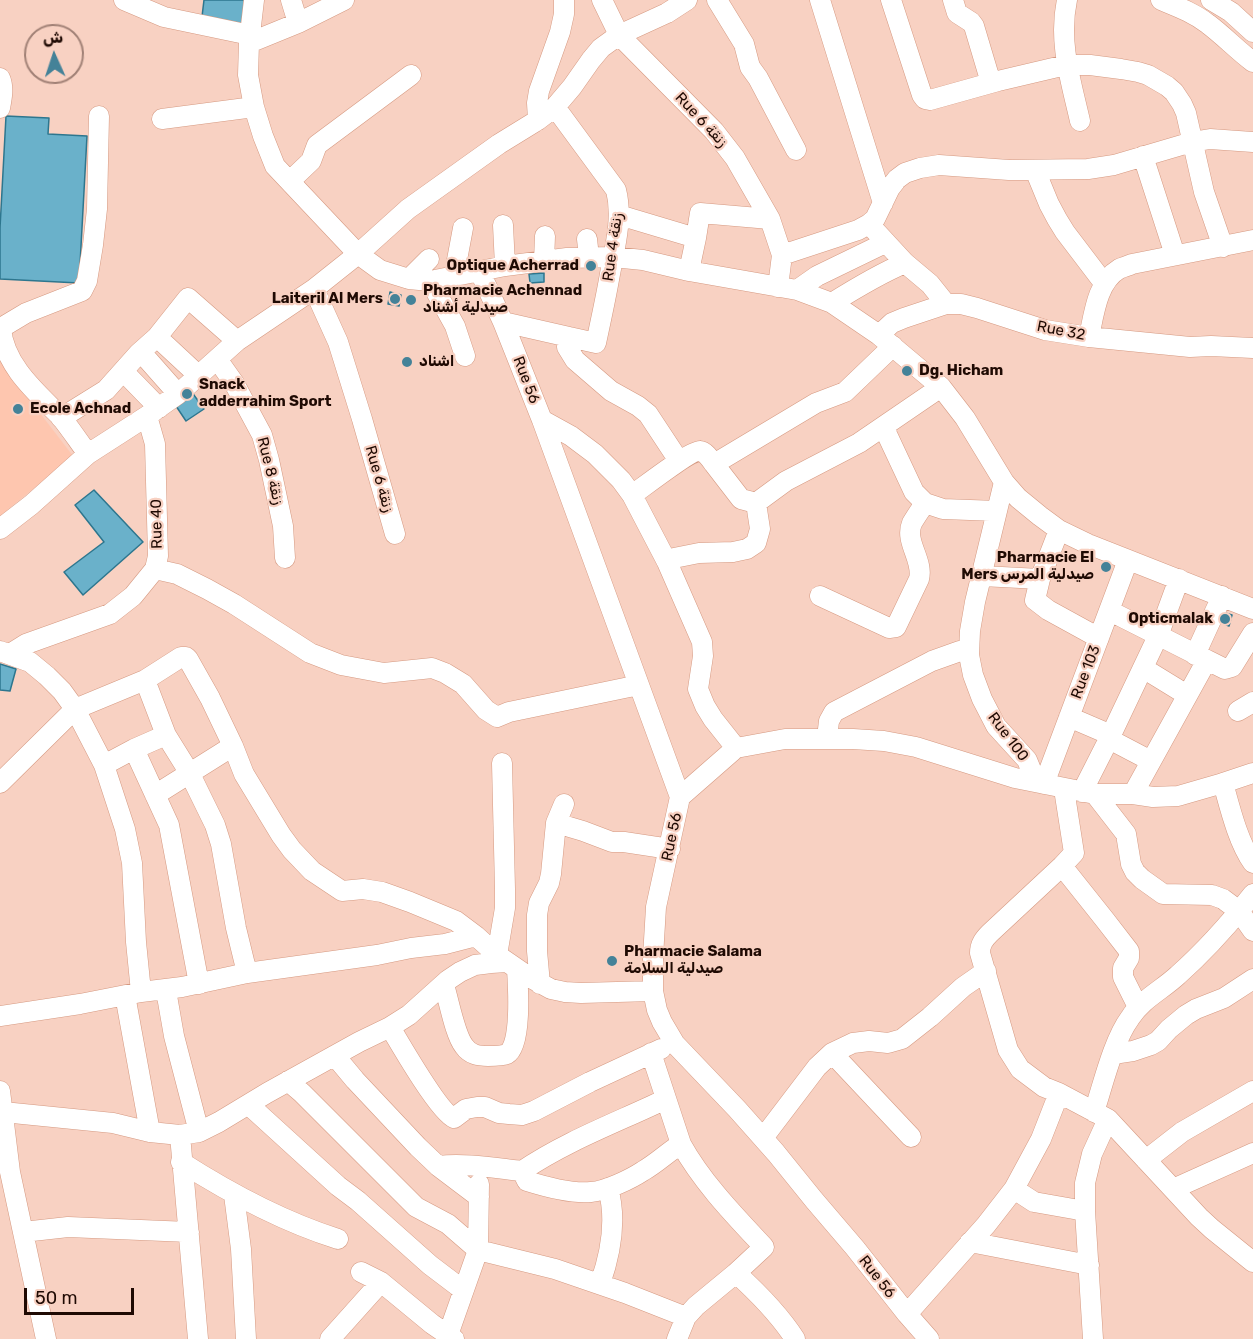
<!DOCTYPE html>
<meta charset="utf-8">
<style>
body{margin:0}
#map{position:relative;width:1253px;height:1339px;overflow:hidden;background:#f8d1c2;font-family:Rubik,"Noto Sans Arabic",sans-serif}
canvas{display:block}
.north{position:absolute;left:24px;top:24px;width:60px;height:60px;box-sizing:border-box;background:#f8d1c2;border:2px solid #a18176;border-radius:50%;rotate:357deg;font-size:16px;font-weight:700;line-height:24px;text-align:center;color:#1f0a03}
.north::after{content:'';display:block;margin:auto;width:21px;height:27px;background:#448298;clip-path:polygon(50% 0,100% 100%,50% 72%,0 100%)}
.scale{position:absolute;left:24px;top:1288px;width:110px;height:27px;box-sizing:border-box;border:3px solid #1f0a03;border-top:0;padding-left:8px;font-size:18px;line-height:21px;white-space:nowrap;color:#1f0a03;-webkit-text-stroke:4px #f8d1c2;paint-order:stroke}
</style>
<div id="map">
<canvas width="1253" height="1339"></canvas>
<div class="north">ش</div>
<div class="scale">50 m</div>
</div>
<script>
const context = document.querySelector('canvas').getContext('2d');
context.lineJoin = 'round';
function fill(path, color) {
  context.fillStyle = color;
  context.fill(path, 'evenodd');
}
function strokePath(path, color, width, dash) {
  context.strokeStyle = color;
  context.lineWidth = width;
  context.lineCap = dash ? 'butt' : 'round';
  context.setLineDash(dash || []);
  context.stroke(path);
}
function drawText(font, color, halo, rows, align = 'center') {
  context.font = font + ' Rubik,"Noto Sans Arabic",sans-serif';
  context.lineWidth = 4.5;
  context.setLineDash([]);
  context.textBaseline = 'middle';
  context.strokeStyle = halo;
  context.fillStyle = color;
  for (const [text, x, y, turn = 0] of rows) {
    context.save();
    context.translate(x, y);
    context.rotate((+turn || 0) * Math.PI / 180);
    context.textAlign = isNaN(turn) ? turn : align;
    if (halo) context.strokeText(text, 0, 0);
    context.fillText(text, 0, 0);
    context.restore();
  }
}
fill(new Path2D(`
 M0,361L73,456L0,516Z`), '#fec6af');
const building = new Path2D(`
 M204,0H250L247,26L201,25Z
 M6,116L49,118L48,134L87,136L79,283L0,279V228Z
 M544,273V282L530,283L529,274Z
 M390,292L401,295L399,306L388,304Z
 M191,391L204,409L186,421L174,403Z
 M94,490L143,542L83,595L64,572L104,542L75,505Z
 M1222,612L1232,615L1229,626L1218,622Z
 M0,664L16,669L10,691L0,690Z`);
fill(building, '#6ab1ca');
strokePath(building, '#2d768e', 1.5);
const minor = new Path2D(`
 M124,0L164,17L250,35
 M254,0L249,43L248,75L254,107L263,136L275,166L358,254L380,270L409,279L430,281L505,266L567,258L613,257L643,260L689,271L797,290L832,303L879,335L941,387L965,418L1004,482L1018,498L1040,516L1059,530L1088,544L1253,609
 M291,0L298,23
 M602,0L619,35L714,131L735,158L770,219L782,255L778,287
 M717,0L744,44L750,67L758,78L796,150
 M820,0L883,203
 M891,0L922,95L925,99L930,100L998,81L1066,65H1090L1121,69L1138,72L1148,75L1167,86L1174,92L1182,104L1186,113L1204,192L1223,247
 M953,0L957,13L971,22L974,26L991,83
 M1067,0C1058,42 1071,81 1080,121
 M1161,0C1178,7 1194,13 1208,24C1224,36 1237,50 1253,62
 M1211,0L1231,12L1253,32
 M249,43L298,23L344,0
 M0,78C4,87 2,98 0,108
 M555,107L616,190C623,217 615,247 610,274C606,297 601,320 596,343L569,337
 M162,119L254,107
 M538,120L537,103L539,91L560,32L564,14V0
 M1143,156L1175,255
 M1035,170L1049,204L1057,219L1065,232L1100,278L1106,281
 M290,181L311,161L317,145L411,75
 M619,215L696,238
 M869,224L905,263L930,284L946,304
 M503,225L505,266
 M587,239L589,257
 M782,255L858,230L869,224L875,219L890,188L897,179L905,173L920,168L939,165L1009,170L1088,169L1114,165L1192,142L1210,139L1253,142
 M544,261L545,236
 M689,271L696,238L700,213L770,219
 M480,272L503,322L542,420L680,797L656,907L653,957V991L657,1010L662,1022L675,1044L737,1109L776,1153L814,1200L855,1248L907,1314L929,1339
 M454,276L463,228
 M409,279L429,259
 M430,281L455,326L465,356
 M314,289L338,342L362,419L395,534
 M797,290L817,276L885,243
 M832,303C856,288 879,274 905,263
 M503,322L569,337L567,347L575,360L611,391L638,406L648,414L679,461
 M879,335L892,323L904,318L946,304H961L977,308L1045,330L1089,337L1190,347L1211,346L1253,348
 M157,337L199,376
 M1089,337C1094,314 1097,282 1119,269C1123,267 1128,266 1132,264L1253,240
 M217,359L234,383L262,435L269,460L283,526L285,558
 M148,360L178,394
 M123,371L159,408
 M61,418L106,390L139,353L157,337L188,298L237,341
 M542,420L571,436L595,454L621,480L632,495L667,562L702,642L703,656L698,689L705,706L713,719L736,748
 M884,428L914,492L925,503L943,509L997,511
 M88,454C79,442 70,428 60,416C36,392 4,365 1,328L26,313L82,291L87,281L93,245L97,209L99,116
 M714,464L741,499L756,503
 M1004,482L975,602L970,631L969,655L973,675L982,699L996,726L1027,760L1036,782
 M632,495C642,488 691,450 700,451C705,451 711,460 714,464L816,403L845,392L893,346
 M0,529L31,505L88,454L147,416L178,394L237,341L314,289L358,254L408,209L499,144L538,120L555,107L572,87L591,60L601,48L619,35L667,13L687,0
 M1059,530L1040,579L1035,600L1048,610L1099,638
 M667,562L674,558L699,553L733,552L747,549L756,543L760,529L756,503L786,481L859,443L941,387
 M155,569L177,574L207,589L234,604L310,653L341,665L384,673L432,668L445,673L463,684L486,710L497,717L509,712L639,685
 M982,576L1040,579
 M820,596L889,628L896,627L919,579C924,560 904,542 912,523C916,516 921,509 925,503
 M1110,611L1207,660
 M0,651L30,662L47,676L62,691L75,709L104,765L125,829L132,863L136,942L141,992
 M10,654L26,644L110,614L133,596L155,569L158,556L155,444L147,416
 M1195,655L1222,596
 M1143,668L1187,695
 M145,680L166,735L189,772L215,825L221,844L236,928L247,973
 M1238,711L1253,702
 M1069,717L1111,735
 M827,738L829,721L834,712L932,661L960,651L969,650
 M1109,739L1151,761
 M134,749L169,825L199,984
 M104,765L134,749L166,735
 M0,783L75,709L145,680L181,657H186L188,659L210,698L233,746L244,774L281,835L292,850L312,871L342,891L363,889L382,892L410,902L456,921L476,936L497,955L529,977L551,989L565,992L581,993L653,991
 M1223,783C1230,808 1238,842 1253,863
 M1044,784L1128,560
 M1064,789L1074,853L1062,866L990,933C984,939 980,944 980,953L1008,1050L1020,1069L1044,1087L1059,1093L1108,1119L1199,1217L1212,1229L1253,1262
 M1082,792L1111,735L1158,636L1179,579
 M1095,794L1126,834L1131,864L1135,872L1142,879L1163,894L1212,895L1223,899L1239,911L1253,931
 M1133,794L1207,660L1225,669L1232,667L1253,633
 M155,795L233,746
 M680,797L736,748L785,739H853L884,741L916,747L1015,778L1095,794H1133L1153,797L1178,796L1223,783L1253,773
 M556,823L583,831L612,842H624L670,849
 M1062,866L1105,920L1129,951V958L1123,968V977L1138,1007
 M497,955L505,908V889L502,763
 M540,984L537,951V915L539,903L549,883L551,874L556,823L564,804
 M444,985C449,1001 455,1035 464,1046C470,1055 479,1056 488,1056C494,1056 502,1056 507,1054C522,1046 518,985 517,969
 M167,990V996L174,1036L199,1132
 M125,995L150,1132
 M0,1016L80,1004L141,992L182,987L247,973L377,955L411,948L445,944L476,936
 M390,1027C400,1044 440,1113 454,1118L466,1109L477,1107H485L499,1113L509,1114L522,1115L534,1111L590,1082L661,1049
 M651,1053L681,1144C702,1182 734,1215 764,1247L736,1273C758,1293 779,1314 795,1339
 M832,1053L911,1137
 M1113,1054L1133,1051L1151,1045L1158,1041L1169,1029L1186,1015L1196,1009L1224,998L1253,979
 M335,1056L355,1080L418,1147L438,1166L479,1197
 M288,1081L302,1093L416,1207L448,1224L478,1250L555,1269L625,1293L686,1317
 M0,1091L10,1172L46,1339
 M249,1105L338,1186L358,1201L430,1265L463,1290
 M3,1112L113,1123L150,1132L180,1135L199,1132L219,1122L267,1093L359,1042L390,1027L409,1015L448,980L460,972L475,965L491,963L507,962
 M1094,1112C1103,1085 1113,1041 1130,1018C1142,999 1162,990 1178,975C1205,951 1230,923 1253,894
 M180,1135L198,1339
 M763,1138L817,1067L832,1053L853,1043L869,1041L888,1043L902,1039L930,1017L963,987L986,971
 M1146,1160L1182,1132L1253,1091
 M181,1162C231,1194 281,1221 338,1239
 M438,1166C466,1163 494,1168 522,1171C566,1141 618,1122 666,1099
 M522,1171L527,1181C546,1187 571,1194 591,1192C606,1191 631,1179 643,1171C657,1163 668,1152 681,1144
 M1014,1189L1034,1202L1085,1211
 M1173,1189L1253,1153
 M234,1195L241,1249L246,1339
 M23,1232L68,1227L189,1232
 M970,1242L1089,1265
 M361,1272L381,1282L432,1324L454,1339
 M600,1284C611,1253 617,1220 608,1188
 M907,1314L986,1225L1014,1189L1041,1139L1059,1093
 M448,1335L478,1250L479,1184
 M330,1339L381,1282
 M677,1339L686,1317L696,1306L736,1273
 M1093,1339L1085,1211V1183L1092,1154L1108,1119`);
strokePath(minor, '#d59981', 21);
strokePath(minor, '#fff', 20);
for (const [x, y, r, color] of [
 [591,266,6,"#448298"],
 [395,299,6,"#448298"],
 [411,300,6,"#448298"],
 [407,362,6,"#448298"],
 [907,371,6,"#448298"],
 [187,394,6,"#448298"],
 [18,409,6,"#448298"],
 [1106,567,6,"#448298"],
 [1225,619,6,"#448298"],
 [612,961,6,"#448298"]
]) {
  const dot = new Path2D();
  dot.arc(x, y, r, 0, 2 * Math.PI);
  context.fillStyle = color;
  context.fill(dot);
  strokePath(dot, '#f8d1c2', 2);
}
drawText('15px', '#1f0a03', '#f8d1c2', [
 ["Rue 6 زنقة",701,120,47],
 ["Rue 4 زنقة",613,247,-82],
 ["Rue 32",1061,331,11],
 ["Rue 56",526,380,69],
 ["Rue 8 زنقة",270,471,76],
 ["Rue 6 زنقة",379,479,74],
 ["Rue 40",157,524,-91],
 ["Rue 103",1086,672,-69],
 ["Rue 100",1008,737,53],
 ["Rue 56",672,837,-78],
 ["Rue 56",877,1277,52]
]);
drawText('bold 15px', '#1f0a03', '#f8d1c2', [
 ["Optique Acherrad",579,266,"right"],
 ["Pharmacie Achennad",423,291],
 ["صيدلية أشناد",423,308],
 ["Laiteril Al Mers",383,299,"right"],
 ["اشناد",419,362],
 ["Dg. Hicham",919,371],
 ["Snack",199,385],
 ["adderrahim Sport",199,402],
 ["Ecole Achnad",30,409],
 ["Pharmacie El",1094,558,"right"],
 ["Mers صيدلية المرس",1094,575,"right"],
 ["Opticmalak",1213,619,"right"],
 ["Pharmacie Salama",624,952],
 ["صيدلية السلامة",624,969]
], 'left');
</script>
